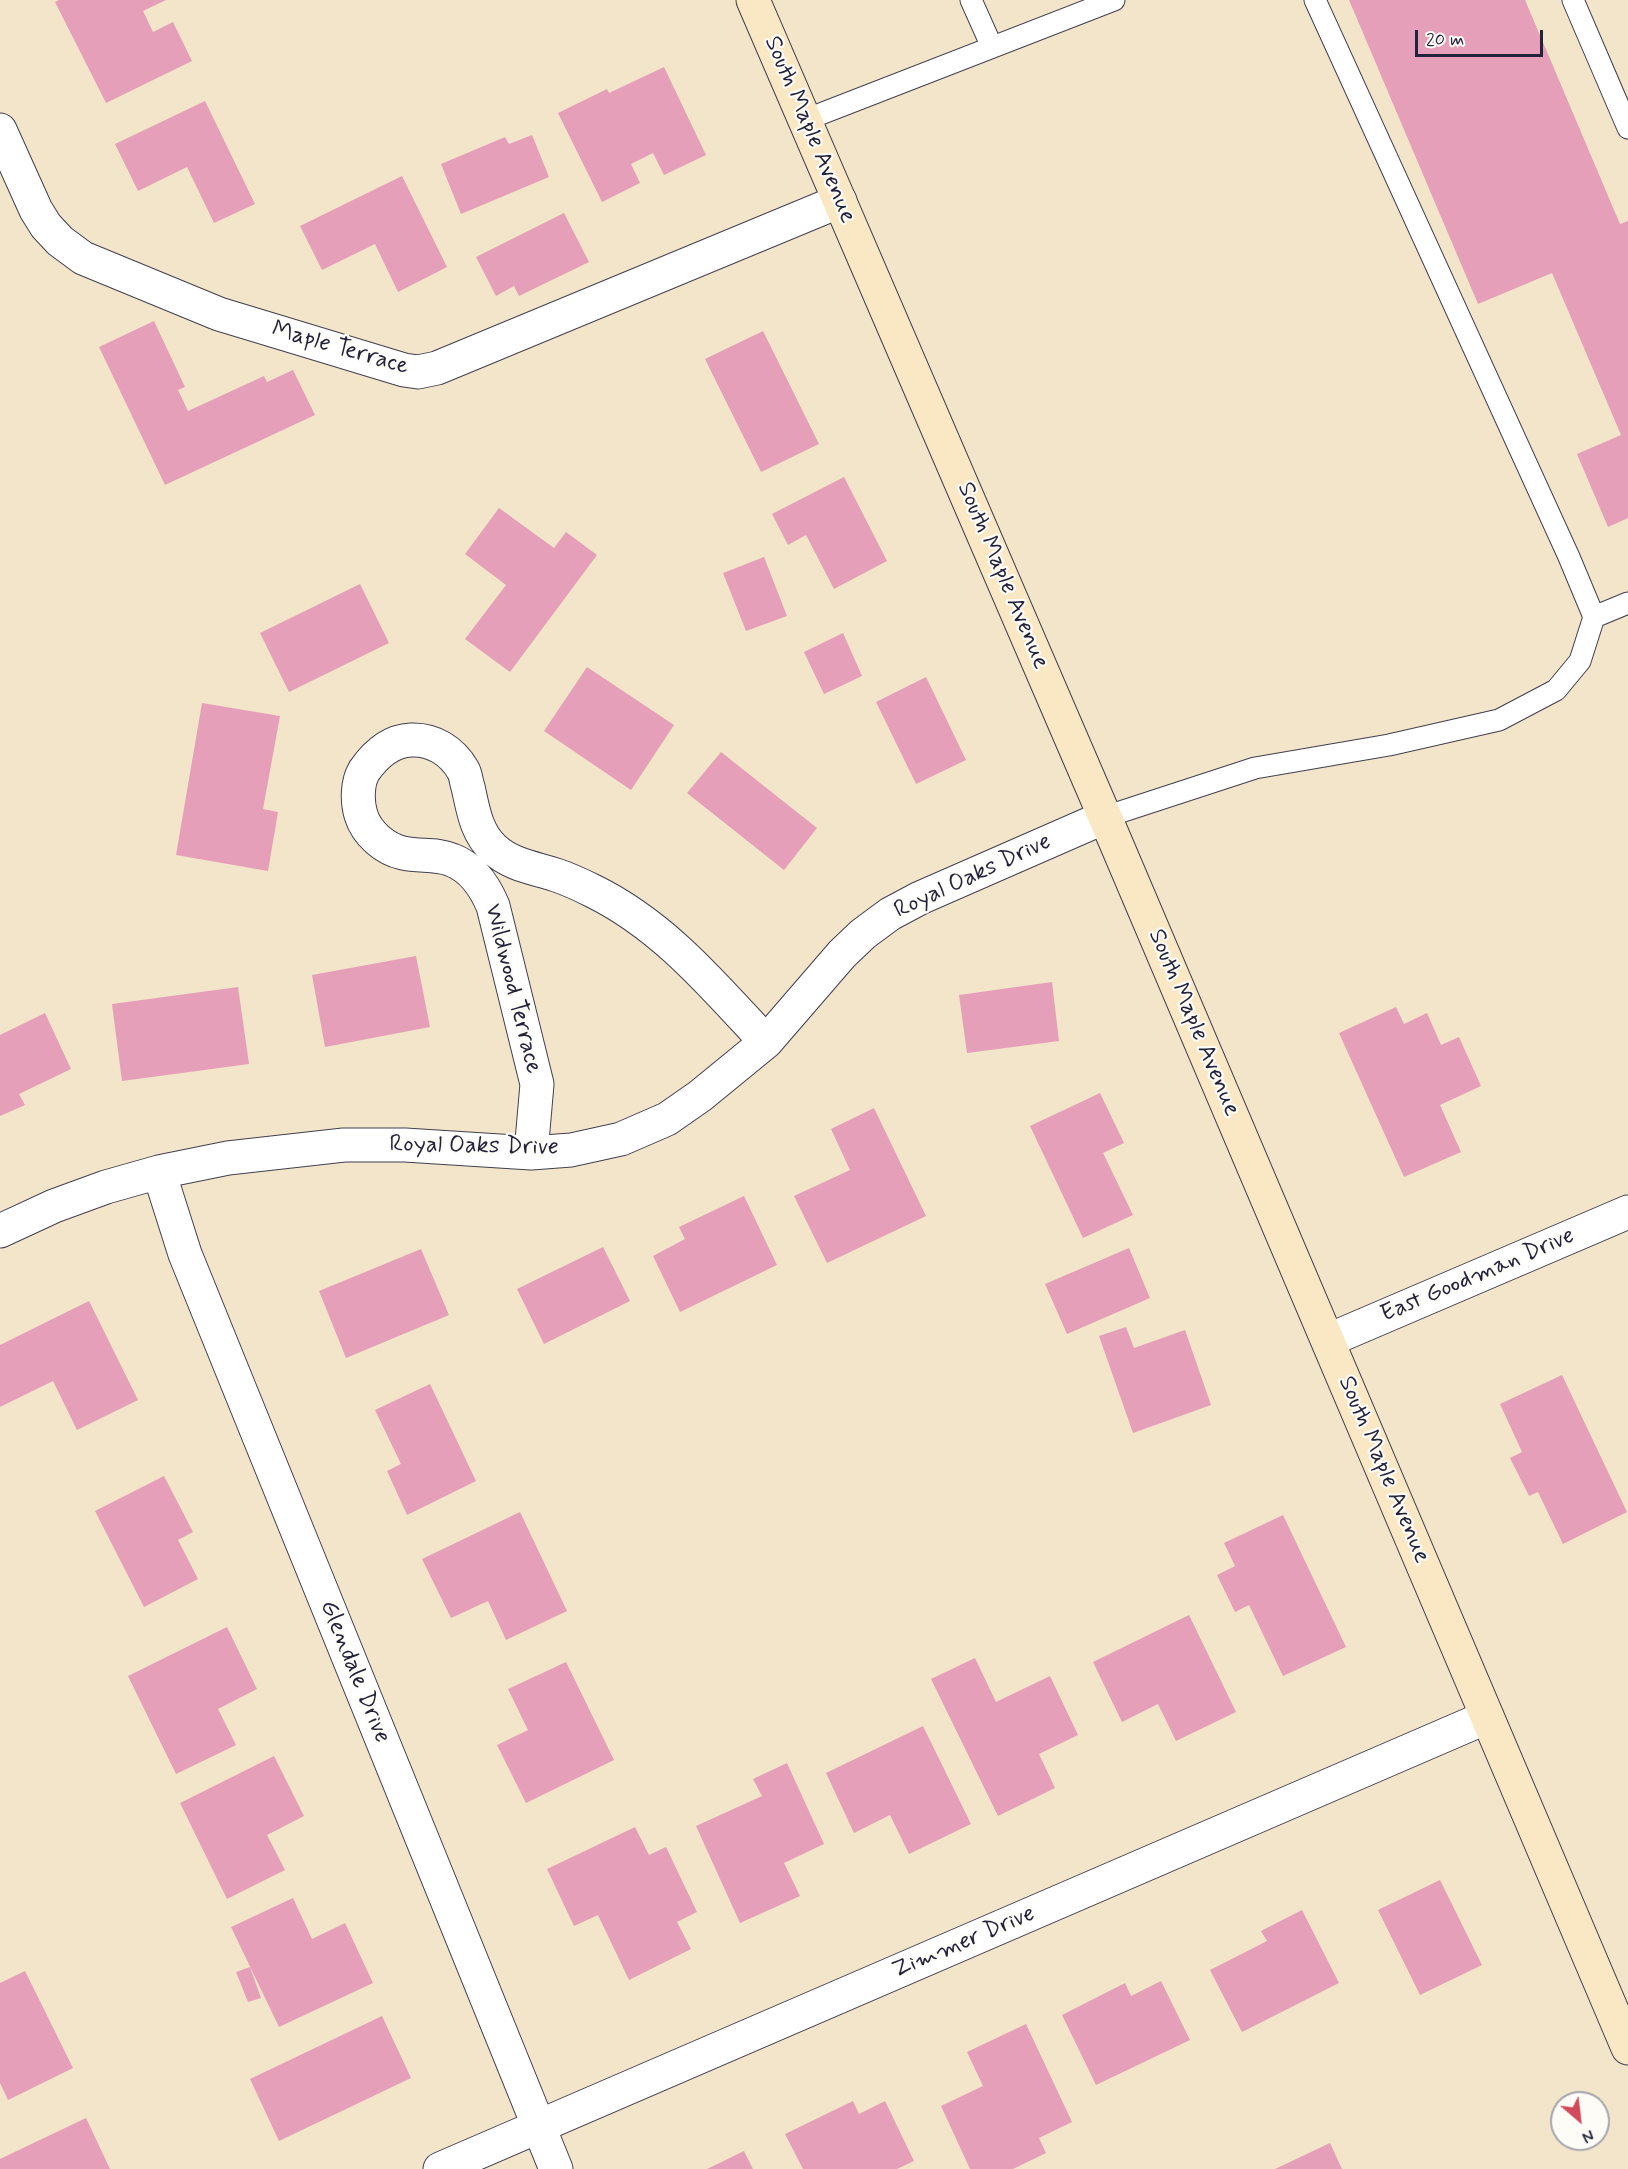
<!DOCTYPE html>
<style>
body{margin:0}
#map{position:relative;width:1628px;height:2169px;overflow:hidden;background:#f2e5ca;font-family:Mynerve,sans-serif}
canvas{display:block}
.north{position:absolute;left:1550px;top:2091px;width:60px;height:60px;box-sizing:border-box;background:#fdfcf7;border:2px solid #a5a5ac;border-radius:50%;rotate:152deg;font-size:16px;font-weight:700;line-height:24px;text-align:center;color:#22223b}
.north::after{content:'';display:block;margin:auto;width:21px;height:27px;background:#d1495b;clip-path:polygon(50% 0,100% 100%,50% 72%,0 100%)}
.scale{position:absolute;left:1415px;top:30px;width:128px;height:27px;box-sizing:border-box;border:3px solid #22223b;border-top:0;padding-left:8px;font-size:18px;line-height:21px;white-space:nowrap;color:#22223b;-webkit-text-stroke:4px #fdfcf7;paint-order:stroke}
</style>
<div id="map">
<canvas width="1628" height="2169"></canvas>
<div class="north">N</div>
<div class="scale">20 m</div>
</div>
<script>
const context = document.querySelector('canvas').getContext('2d');
context.lineJoin = 'round';
function fill(path, color) {
  context.fillStyle = color;
  context.fill(path, 'evenodd');
}
function strokePath(path, color, width, dash) {
  context.strokeStyle = color;
  context.lineWidth = width;
  context.lineCap = dash ? 'butt' : 'round';
  context.setLineDash(dash || []);
  context.stroke(path);
}
function drawText(font, color, halo, rows, align = 'center') {
  context.font = font + ' Mynerve,sans-serif';
  context.lineWidth = 4.5;
  context.setLineDash([]);
  context.textBaseline = 'middle';
  context.strokeStyle = halo;
  context.fillStyle = color;
  for (const [text, x, y, turn = 0] of rows) {
    context.save();
    context.translate(x, y);
    context.rotate((+turn || 0) * Math.PI / 180);
    context.textAlign = isNaN(turn) ? turn : align;
    if (halo) context.strokeText(text, 0, 0);
    context.fillText(text, 0, 0);
    context.restore();
  }
}
fill(new Path2D(`
 M59,0H166L143,11L153,32L173,22L192,61L106,103L55,2Z
 M1349,0H1525L1620,224L1628,221V518L1608,527L1577,454L1621,435L1552,273L1478,304Z
 M664,67L706,155L664,175L653,153L631,164L640,183L602,202L558,113L607,89L609,93Z
 M205,101L255,204L214,223L187,167L138,191L115,144Z
 M532,135L549,177L461,214L441,164L505,137L509,144Z
 M402,176L447,267L398,292L375,244L322,270L300,226Z
 M564,213L589,262L519,296L514,286L496,296L476,257Z
 M154,321L185,387L178,390L188,411L264,376L267,382L293,370L315,415L165,485L99,347Z
 M763,331L819,444L761,472L705,359Z
 M844,477L887,561L834,589L806,535L788,545L772,514Z
 M499,508L554,548L566,532L597,555L510,672L465,639L506,585L465,554Z
 M764,557L787,616L746,631L723,573Z
 M360,584L389,643L289,692L260,633Z
 M843,633L862,676L824,694L804,652Z
 M587,667L674,725L631,790L544,731Z
 M926,677L966,760L916,784L876,702Z
 M202,703L280,716L263,809L278,812L268,871L176,855Z
 M721,752L817,828L784,870L687,793Z
 M416,956L430,1027L325,1047L312,975Z
 M1052,982L1059,1041L967,1053L959,995Z
 M238,987L249,1064L122,1081L112,1004Z
 M1396,1007L1404,1024L1427,1013L1441,1045L1459,1037L1481,1086L1440,1105L1461,1152L1404,1177L1339,1033Z
 M45,1013L71,1069L19,1094L25,1105L0,1116V1035Z
 M1100,1093L1124,1143L1103,1153L1133,1215L1083,1238L1030,1126Z
 M874,1108L926,1216L827,1263L794,1196L850,1170L831,1129Z
 M744,1196L777,1265L680,1312L653,1256L685,1239L679,1227Z
 M603,1247L630,1301L544,1344L517,1289Z
 M1129,1248L1150,1298L1067,1334L1045,1284Z
 M421,1249L449,1315L346,1358L319,1291Z
 M89,1301L138,1400L77,1430L53,1381L0,1407V1345Z
 M1126,1327L1134,1348L1185,1330L1211,1405L1133,1433L1099,1336Z
 M1562,1375L1627,1512L1563,1544L1538,1492L1529,1496L1510,1458L1522,1452L1500,1404Z
 M430,1384L476,1481L407,1515L387,1471L401,1464L375,1410Z
 M164,1476L193,1532L178,1540L198,1579L144,1607L95,1511Z
 M520,1512L567,1611L506,1640L488,1601L451,1618L422,1559Z
 M1283,1515L1346,1647L1283,1676L1249,1605L1235,1612L1217,1575L1235,1566L1224,1543Z
 M1189,1615L1236,1712L1176,1741L1158,1704L1122,1722L1093,1662Z
 M227,1627L257,1689L218,1709L236,1745L176,1774L128,1676Z
 M975,1658L996,1702L1050,1676L1078,1735L1039,1754L1055,1788L998,1816L931,1679Z
 M566,1662L614,1760L526,1803L497,1745L528,1730L508,1689Z
 M923,1726L971,1824L909,1854L890,1815L854,1833L826,1773Z
 M274,1756L304,1816L267,1835L285,1870L227,1899L180,1803Z
 M787,1763L824,1844L784,1863L800,1896L740,1923L696,1826L762,1796L753,1779Z
 M635,1827L649,1855L666,1847L697,1912L677,1922L691,1949L629,1980L598,1915L574,1926L547,1869Z
 M1440,1880L1482,1965L1420,1995L1378,1910Z
 M293,1898L312,1939L345,1923L373,1983L279,2027L231,1927Z
 M1302,1910L1339,1983L1242,2032L1210,1970L1267,1941L1261,1931Z
 M250,1967L261,1998L248,2002L236,1972Z
 M25,1971L73,2068L8,2100L0,2083V1983Z
 M1161,1981L1190,2040L1096,2085L1062,2015L1125,1983L1131,1996Z
 M382,2016L411,2078L279,2141L250,2079Z
 M1026,2024L1072,2122L1039,2138L1046,2153L1013,2169H970L941,2106L983,2086L967,2052Z
 M853,2101L859,2114L885,2101L914,2161L897,2169H803L785,2134Z
 M86,2118L110,2169H0V2159Z
 M1330,2143L1342,2169H1275Z
 M744,2151L753,2169H707Z`), '#e69fb9');
const lane = new Path2D(`
 M971,0L992,47
 M1573,0L1628,128
 M805,120L1114,0
 M1594,617L1628,603
 M1105,817L1255,768L1389,745L1499,720L1556,690L1580,661L1594,617L1569,557L1315,0`);
const street = new Path2D(`
 M0,130L36,210L46,226L60,241L83,258L219,314L404,370L418,372L437,368L840,201
 M531,1153L537,1084L493,906C485,887 473,868 452,860C436,853 420,857 403,853C385,849 367,834 361,815C357,802 357,783 364,771C375,755 390,741 411,740C433,739 452,751 463,770C466,775 466,782 468,787C473,809 476,833 494,849C511,865 535,868 556,875C568,879 581,885 593,891C664,926 713,985 766,1042
 M159,1172L185,1254L556,2169
 M0,1231L54,1206L106,1187L159,1172L228,1158L344,1145H405L531,1153L571,1150L621,1139L667,1119L700,1096L766,1042L842,954L863,934L890,914L920,898L1105,817
 M1329,1340L1628,1212
 M440,2169L1487,1717`);
const secondary = new Path2D(`
 M753,0L1105,817L1628,2048`);
strokePath(lane, '#413f50', 23);
strokePath(street, '#413f50', 35);
strokePath(secondary, '#413f50', 35);
strokePath(lane, '#fff', 21);
strokePath(street, '#fff', 33);
strokePath(secondary, '#fae7c3', 33);
drawText('24px', '#22223b', '#fdfcf7', [
 ["South Maple Avenue",809,130,67],
 ["Maple Terrace",340,349,16],
 ["South Maple Avenue",1002,576,67],
 ["Royal Oaks Drive",973,877,-25],
 ["Wildwood Terrace",512,989,76],
 ["South Maple Avenue",1193,1023,67],
 ["Royal Oaks Drive",474,1147,1],
 ["East Goodman Drive",1478,1276,-23],
 ["South Maple Avenue",1383,1470,67],
 ["Glendale Drive",354,1672,68],
 ["Zimmer Drive",964,1943,-23]
]);
</script>
